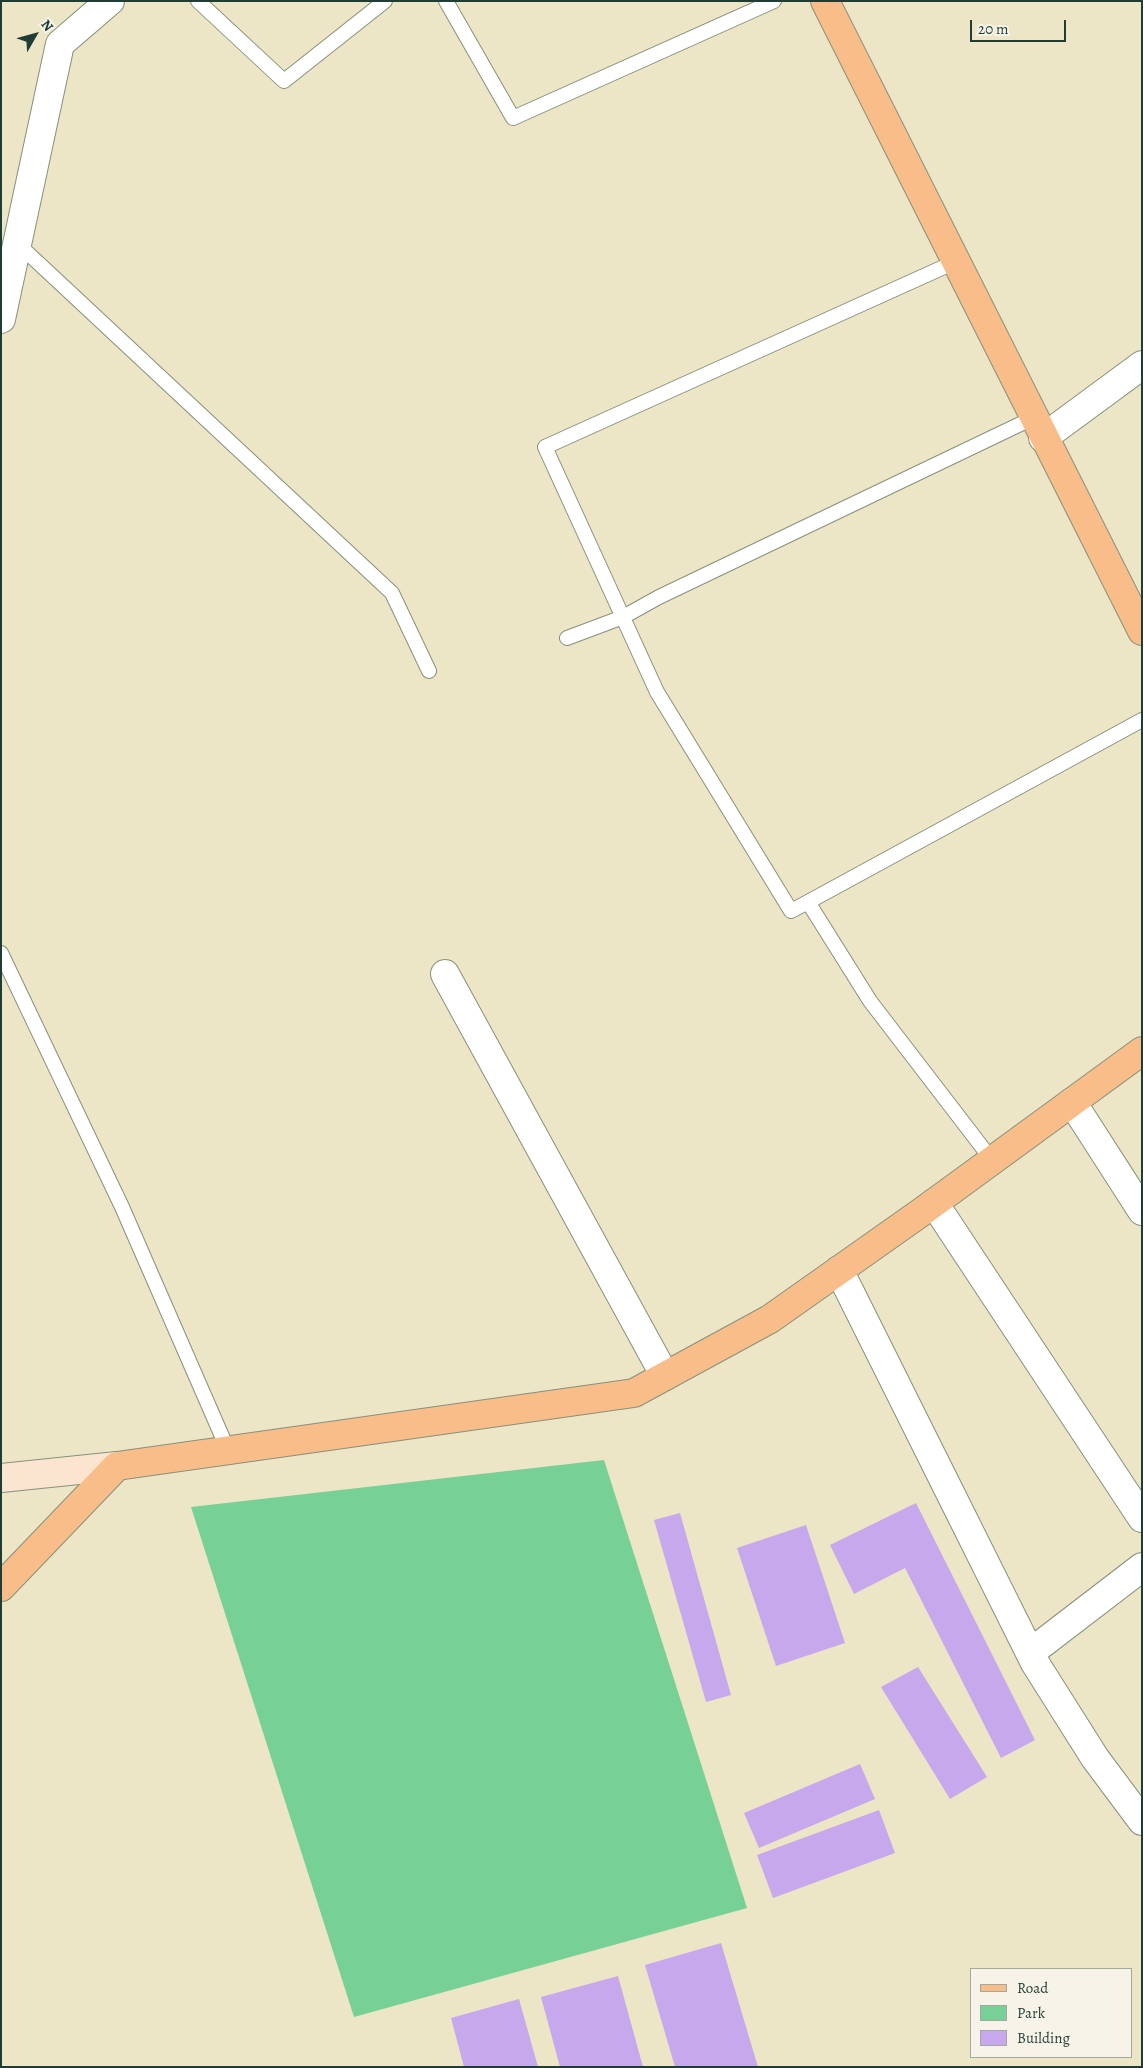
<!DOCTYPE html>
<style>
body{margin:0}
#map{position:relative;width:1143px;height:2068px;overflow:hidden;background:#ece5c6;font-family:Alegreya,serif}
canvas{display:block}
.frame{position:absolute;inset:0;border:2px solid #1f3d34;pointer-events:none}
.legend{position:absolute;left:970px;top:1968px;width:162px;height:90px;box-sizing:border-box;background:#f7f3e8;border:1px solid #a1aaa0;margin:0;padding:6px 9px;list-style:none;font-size:15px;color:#1f3d34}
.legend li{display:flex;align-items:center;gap:10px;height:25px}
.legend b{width:25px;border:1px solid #a1aaa0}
.north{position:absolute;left:10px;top:10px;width:50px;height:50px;-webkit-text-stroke:4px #f7f3e8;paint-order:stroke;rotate:52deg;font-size:14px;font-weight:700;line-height:20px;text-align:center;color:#1f3d34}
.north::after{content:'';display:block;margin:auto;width:18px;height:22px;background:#1f3d34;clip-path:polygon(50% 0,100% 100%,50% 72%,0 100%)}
.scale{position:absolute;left:970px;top:20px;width:96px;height:22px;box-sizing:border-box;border:2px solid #1f3d34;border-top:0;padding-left:6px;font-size:15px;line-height:18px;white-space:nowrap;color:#1f3d34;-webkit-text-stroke:4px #f7f3e8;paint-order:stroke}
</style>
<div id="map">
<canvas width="1143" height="2068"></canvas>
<div class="frame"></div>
<ul class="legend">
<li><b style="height:6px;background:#f8bd89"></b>Road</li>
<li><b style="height:14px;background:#77d096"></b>Park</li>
<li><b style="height:14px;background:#c7a8ed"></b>Building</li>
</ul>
<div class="north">N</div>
<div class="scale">20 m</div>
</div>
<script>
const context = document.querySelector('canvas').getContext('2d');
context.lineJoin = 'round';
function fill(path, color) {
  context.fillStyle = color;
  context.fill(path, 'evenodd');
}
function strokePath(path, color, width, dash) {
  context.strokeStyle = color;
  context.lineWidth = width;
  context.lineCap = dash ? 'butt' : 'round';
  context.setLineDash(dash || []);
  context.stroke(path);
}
fill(new Path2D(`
 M604,1460L747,1908L354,2017L191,1507Z`), '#77d096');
fill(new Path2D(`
 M916,1503L1035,1740L1001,1758L905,1568L854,1594L830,1545Z
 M680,1513L731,1695L706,1702L654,1520Z
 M806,1525L845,1643L776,1666L737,1548Z
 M918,1667L987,1777L950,1799L881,1687Z
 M860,1764L875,1799L759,1848L744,1813Z
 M879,1810L895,1853L773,1898L757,1855Z
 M721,1943L758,2067H675L645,1965Z
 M618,1976L643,2067H560L541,1997Z
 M519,1999L538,2067H464L451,2018Z`), '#c7a8ed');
const service = new Path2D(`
 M198,1L284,81L385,1
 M446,1L513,118L774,1
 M17,243L392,593L429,671
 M955,262L545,447L657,692L791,911L808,902L870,1001L992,1160
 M567,638L623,617L659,597L1033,418
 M808,902L1142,720
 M1,953L122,1207L228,1450`);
const minor = new Path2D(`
 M1043,438L1142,365
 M445,974L665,1376
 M1072,1102L1142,1211
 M934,1203L1142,1518
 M839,1270L1035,1663L1095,1758L1142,1821
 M1030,1653L1142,1567`);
const tertiary = new Path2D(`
 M1,319L60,44L110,1`);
const secondary = new Path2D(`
 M1,1478L117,1466`);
const primary = new Path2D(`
 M825,1L1142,631
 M1,1587L117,1466L634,1393L770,1319L923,1211L1142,1051`);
strokePath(service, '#86917d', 16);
strokePath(minor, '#86917d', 30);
strokePath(tertiary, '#86917d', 30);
strokePath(secondary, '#86917d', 30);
strokePath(primary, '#86917d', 30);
strokePath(service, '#fff', 14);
strokePath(minor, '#fff', 28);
strokePath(tertiary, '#fff', 28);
strokePath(secondary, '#fce5d0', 28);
strokePath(primary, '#f8bd89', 28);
</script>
